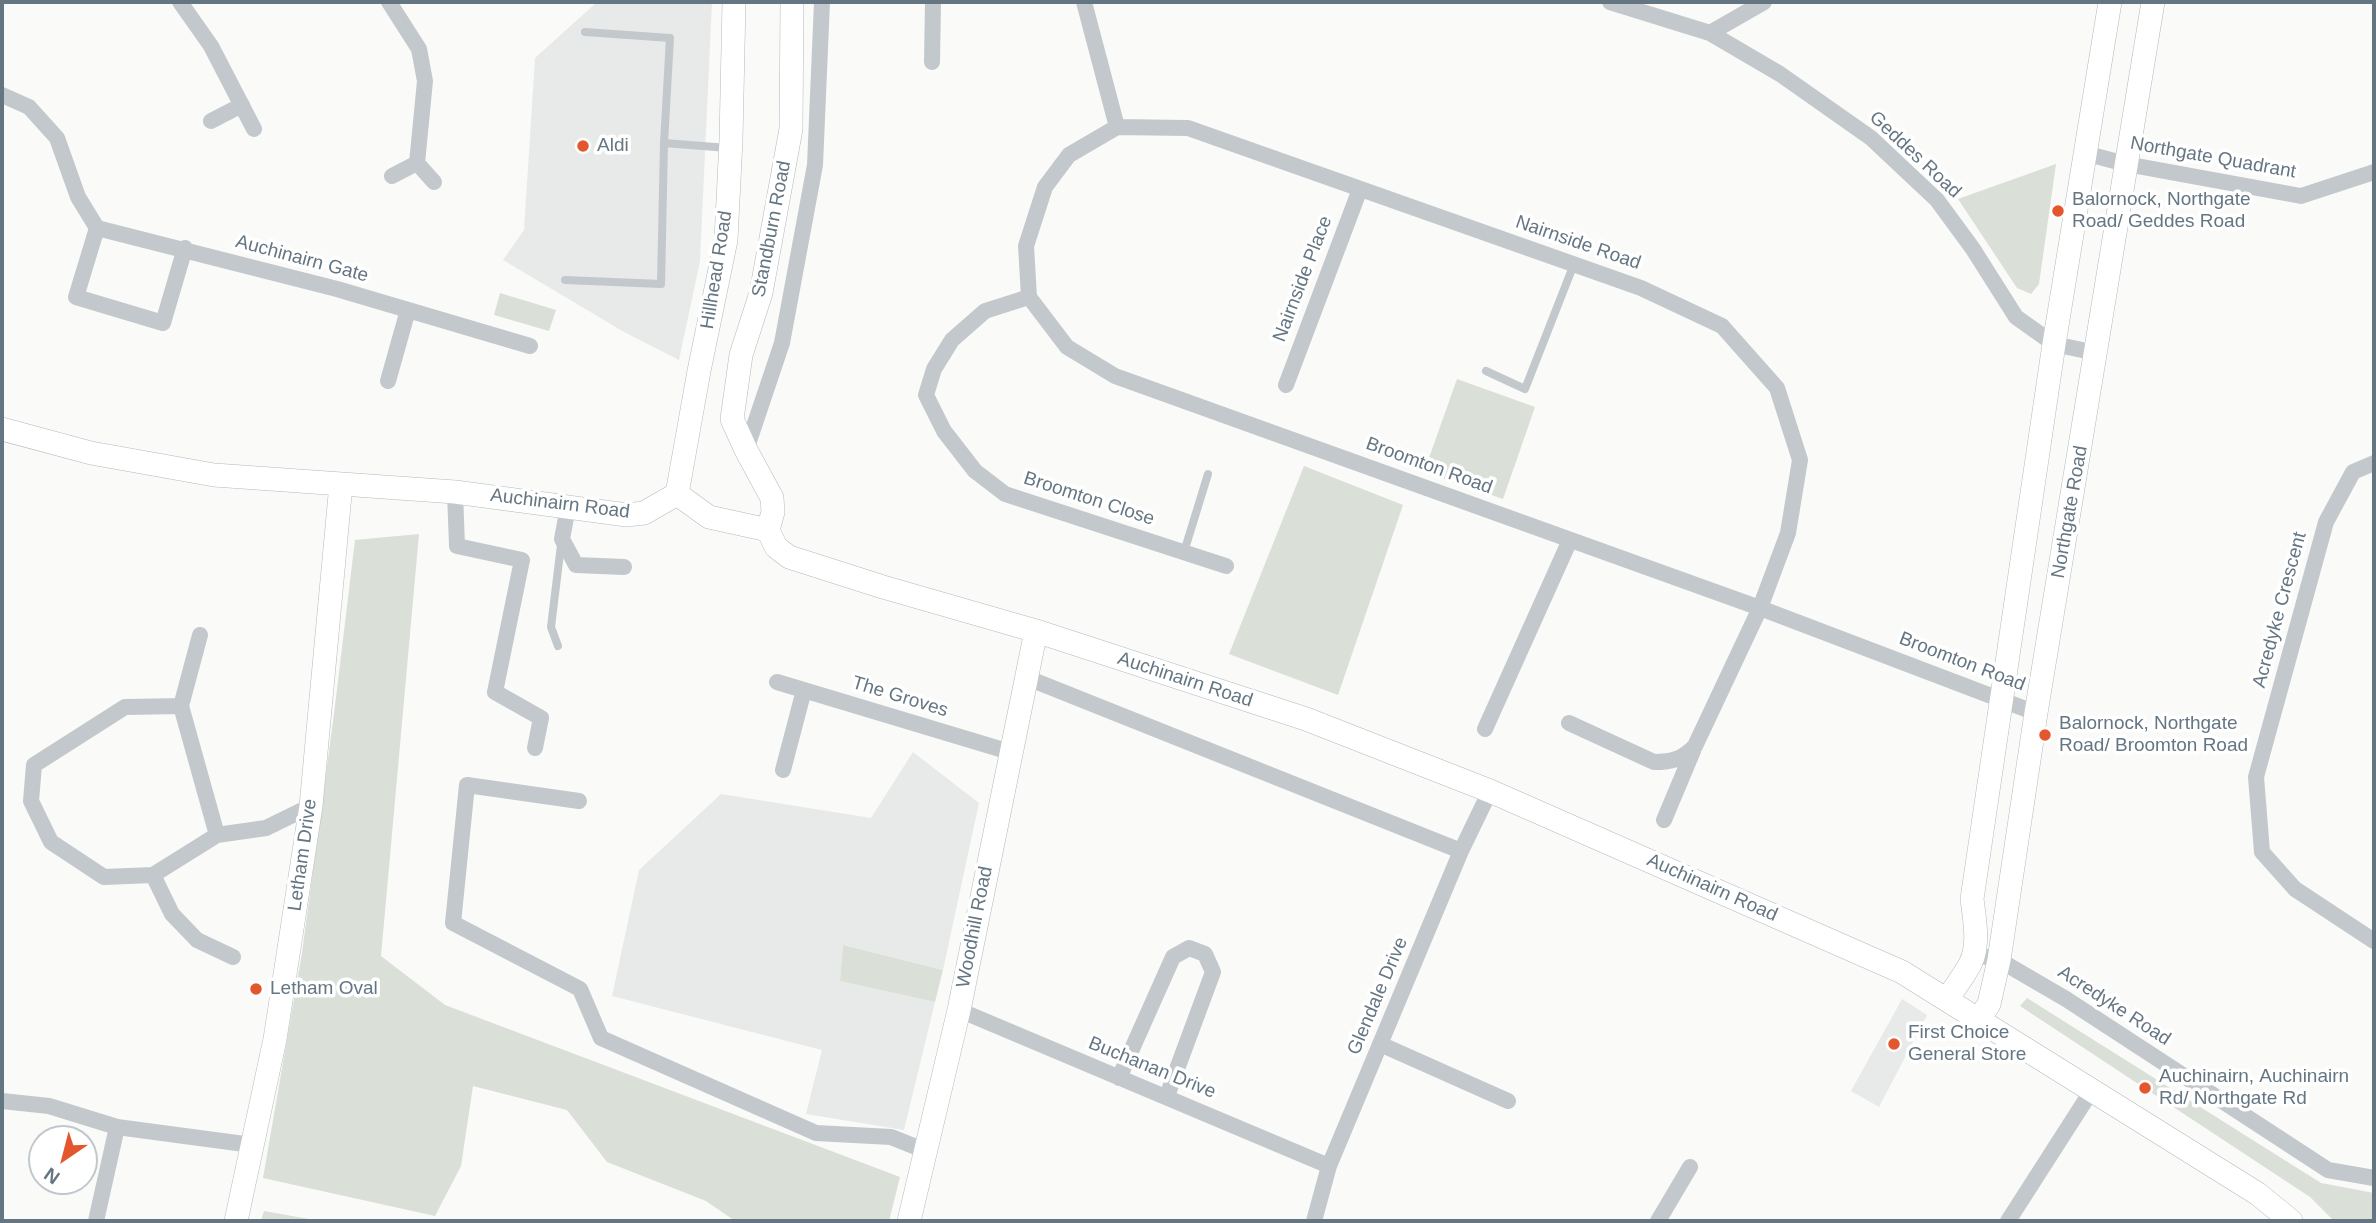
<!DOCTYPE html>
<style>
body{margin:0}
#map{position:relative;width:2376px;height:1223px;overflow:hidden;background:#fafaf8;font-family:Arial,sans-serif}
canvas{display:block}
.frame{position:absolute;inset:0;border:4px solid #657683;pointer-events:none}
.north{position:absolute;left:28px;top:1125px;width:70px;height:70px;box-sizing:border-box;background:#fff;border:2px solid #c1c8cd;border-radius:50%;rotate:215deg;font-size:19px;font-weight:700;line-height:28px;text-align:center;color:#657683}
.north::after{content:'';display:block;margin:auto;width:24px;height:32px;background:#e4572e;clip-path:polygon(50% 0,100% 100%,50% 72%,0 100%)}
</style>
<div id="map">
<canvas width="2376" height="1223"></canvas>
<div class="frame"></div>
<div class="north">N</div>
</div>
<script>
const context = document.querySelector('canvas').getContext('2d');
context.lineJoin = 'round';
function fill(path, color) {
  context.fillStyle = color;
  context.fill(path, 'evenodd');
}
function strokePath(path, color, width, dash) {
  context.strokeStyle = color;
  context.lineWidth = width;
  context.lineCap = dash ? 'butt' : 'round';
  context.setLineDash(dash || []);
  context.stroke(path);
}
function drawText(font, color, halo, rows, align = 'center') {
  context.font = font + ' Arial,sans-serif';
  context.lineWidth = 7;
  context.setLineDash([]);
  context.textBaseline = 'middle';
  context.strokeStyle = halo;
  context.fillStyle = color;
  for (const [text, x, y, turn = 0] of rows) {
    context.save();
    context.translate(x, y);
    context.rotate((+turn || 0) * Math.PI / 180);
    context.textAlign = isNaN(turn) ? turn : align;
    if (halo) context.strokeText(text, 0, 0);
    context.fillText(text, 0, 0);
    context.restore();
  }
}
fill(new Path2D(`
 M597,2H712L700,261L679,360L624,332L503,260L524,230L535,58Z
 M913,752L979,803L943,970L843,945L840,981L935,1002L904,1130L806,1114L822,1050L612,996L639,870L721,794L871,818Z
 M1902,999L1927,1015L1879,1107L1851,1091Z`), '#e8e9e9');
fill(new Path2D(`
 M2056,164L2039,284L2031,294L2017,288L1958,199Z
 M500,293L556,310L549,331L494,315Z
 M1457,379L1535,407L1503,499L1424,472Z
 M1304,466L1403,505L1338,695L1229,654Z
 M419,534L381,956L445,1005L900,1177L889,1221H735L706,1201L607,1162L567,1110L473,1086L461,1166L435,1216L263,1178L302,953L334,714L355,540Z
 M843,945L943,970L935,1002L840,981Z
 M2027,998L2321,1183L2374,1193V1221H2334L2310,1197L2020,1006Z
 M264,1211L320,1221H261Z`), '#dadfd7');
const secondary = new Path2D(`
 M2,429L91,453L214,475L455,492L627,515L644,513L677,494
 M677,494L699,371L726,240L731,140L734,2
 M677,494L709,517L768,530
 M768,530L776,547L789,557L883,587L1036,631L1306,719L1490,791L1902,972L2258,1194L2291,1221
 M768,530L773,512L772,498L746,450L732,419L741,355L761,293L791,129L792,2
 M1947,1000C1953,990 1960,981 1966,971C1981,951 1975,923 1972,899L2054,344L2110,2
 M1979,1019L1989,1004L1999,960L2036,713L2153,2
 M236,1221L275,1039L311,806L341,484
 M909,1221L959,1010L1036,631`);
strokePath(secondary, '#b3babf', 24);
strokePath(new Path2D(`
 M585,32L670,38L664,143
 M565,280L661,284L664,143L728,148
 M1486,371L1525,389L1574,264
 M1184,552L1208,474
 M558,646L551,627L561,545`), '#c3c8cc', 8);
strokePath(new Path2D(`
 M180,2L211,46L254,129
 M389,2L419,49L425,81L417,163
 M1084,2L1117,127
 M1610,2L1710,33L1780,74L1871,138L1937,200L1973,249L2016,317L2054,344L2096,353
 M1710,33L1764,2
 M932,62L933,2
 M2,95L29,107L57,138L78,197L97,228L337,289L530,346
 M211,121L242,105
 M1117,127L1069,155L1045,187L1026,246L1029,297L1067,347L1115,376L1760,608L2036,713
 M1117,127L1188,128L1641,288L1722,326L1777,388L1800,460L1788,533L1760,608L1695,746C1683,759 1672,762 1654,762L1569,723
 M2084,153L2126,164L2301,196L2374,172
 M392,176L417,163L434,182
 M97,228L76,297L163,323L185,248
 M1029,297L985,311L952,340L934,369L926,395L944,431L975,471L1005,494L1226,566
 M388,381L408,310
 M1286,385L1360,189
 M746,450L782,343L815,165L822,2
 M2374,463L2353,472L2326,522L2256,777L2262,852L2295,889L2374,941
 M455,492L457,546L522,560L495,692L541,718L535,748
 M568,507L562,539L576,565L624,567
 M200,635L181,706L217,835
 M1025,677L1461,851
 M777,682L1010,752
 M181,706L125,707L34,765L31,801L51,842L104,877L153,875L217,835L266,828L311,806
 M1485,729L1570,540
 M783,770L804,690
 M579,801L467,785L453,923L580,989L601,1038L816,1133L891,1137L926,1151
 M1664,820L1693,751
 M153,875L172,914L197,940L233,957
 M1974,954L1999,960L2066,999L2328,1170L2374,1178
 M959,1010L1329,1166
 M1380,1044L1508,1101
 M1119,1078L1173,957L1189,948L1205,954L1213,972L1167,1096
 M2,1101L49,1106L117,1127L252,1145
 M96,1221L117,1127
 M1314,1221L1329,1166L1461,851L1490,791
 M1658,1221L1690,1167
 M2008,1221L2092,1090`), '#c3c8cc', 16);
strokePath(secondary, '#fff', 23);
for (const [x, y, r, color] of [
 [583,146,7,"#e4572e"],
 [2058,211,7,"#e4572e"],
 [2045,735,7,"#e4572e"],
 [256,989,7,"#e4572e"],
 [1894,1044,7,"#e4572e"],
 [2145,1088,7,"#e4572e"]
]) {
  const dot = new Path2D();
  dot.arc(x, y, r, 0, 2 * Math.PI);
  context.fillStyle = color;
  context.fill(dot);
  strokePath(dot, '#fff', 2.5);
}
drawText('19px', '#657683', '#fff', [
 ["Aldi",597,146],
 ["Balornock, Northgate",2072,200],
 ["Road/ Geddes Road",2072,222],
 ["Balornock, Northgate",2059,724],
 ["Road/ Broomton Road",2059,746],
 ["Letham Oval",270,989],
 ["First Choice",1908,1033],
 ["General Store",1908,1055],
 ["Auchinairn, Auchinairn",2159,1077],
 ["Rd/ Northgate Rd",2159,1099]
], 'left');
drawText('19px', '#657683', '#fff', [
 ["Geddes Road",1915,155,43],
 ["Northgate Quadrant",2213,158,10],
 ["Standburn Road",772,229,-79],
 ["Nairnside Road",1578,243,19],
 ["Auchinairn Gate",302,259,15],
 ["Hillhead Road",717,270,-81],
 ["Nairnside Place",1303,279,-69],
 ["Broomton Road",1429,466,20],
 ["Broomton Close",1089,499,18],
 ["Auchinairn Road",560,504,7],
 ["Northgate Road",2070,512,-80],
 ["Acredyke Crescent",2280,610,-75],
 ["Broomton Road",1962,662,21],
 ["Auchinairn Road",1185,680,18],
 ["The Groves",900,697,17],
 ["Letham Drive",303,855,-82],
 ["Auchinairn Road",1712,888,24],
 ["Woodhill Road",975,927,-79],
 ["Glendale Drive",1378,996,-67],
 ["Acredyke Road",2114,1006,33],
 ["Buchanan Drive",1152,1068,22]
]);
</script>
